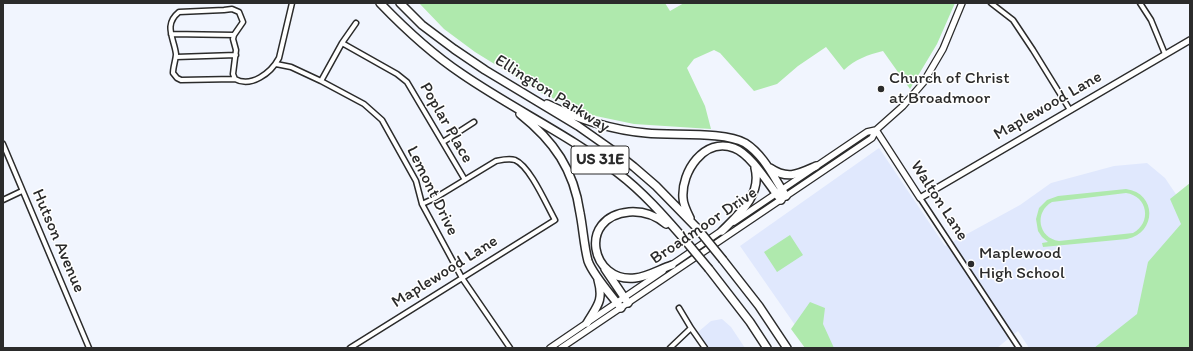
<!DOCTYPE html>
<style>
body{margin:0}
#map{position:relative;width:1193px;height:351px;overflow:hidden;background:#f1f5fe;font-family:Itim,sans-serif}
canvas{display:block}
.frame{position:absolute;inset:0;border:4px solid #2b2b2b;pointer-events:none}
</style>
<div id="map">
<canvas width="1193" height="351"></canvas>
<div class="frame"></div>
</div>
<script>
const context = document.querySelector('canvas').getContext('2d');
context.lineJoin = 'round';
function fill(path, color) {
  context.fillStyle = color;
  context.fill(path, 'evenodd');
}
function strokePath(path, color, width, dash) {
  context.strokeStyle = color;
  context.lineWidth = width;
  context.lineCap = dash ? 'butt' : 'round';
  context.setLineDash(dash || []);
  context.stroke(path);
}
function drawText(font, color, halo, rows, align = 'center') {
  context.font = font + ' Itim,sans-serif';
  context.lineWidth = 3;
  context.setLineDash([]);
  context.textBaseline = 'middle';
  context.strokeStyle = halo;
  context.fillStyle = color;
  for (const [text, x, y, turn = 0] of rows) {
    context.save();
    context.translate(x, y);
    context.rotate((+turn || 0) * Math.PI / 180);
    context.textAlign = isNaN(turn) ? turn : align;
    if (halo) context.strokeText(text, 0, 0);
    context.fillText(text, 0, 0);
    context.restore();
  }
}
fill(new Path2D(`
 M879,148L945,246L1020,205L1051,183L1114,166L1147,163L1165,178L1190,215V281L1096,348H1029L1018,331L997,348H811L740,246Z
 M722,319L731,327L745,348H708L698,332L711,321Z`), '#e0e8fd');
fill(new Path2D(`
 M419,3H665L670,11L684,3H955L937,44L910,89L883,51C868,55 855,59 844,70L826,47L798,66L777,84L754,91L720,53L714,50L694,59L687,68L705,106L711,129L634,124L591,115L543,94L475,52L444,29Z
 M1190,183V348H1094L1137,314L1148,262L1181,224L1170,199Z
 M1126,189C1157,193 1157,233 1127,239L1043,247L1042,243L1048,242L1042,237L1038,231L1036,219L1039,208L1047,200L1058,196ZM1126,193C1148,196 1152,223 1133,233L1059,241C1038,238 1034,212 1052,202Z
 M790,235L803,255L777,272L764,252Z
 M810,302L825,308L823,324L834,348H805L791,329Z`), '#afe9ad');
const street = new Path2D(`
 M991,3L1013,20L1033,50L1070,110
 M1140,3L1151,20L1165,54
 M171,34L234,35
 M342,43L397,74L407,82L465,180
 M176,57L236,55
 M276,64L291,67L321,81L364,104L382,120L416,181L422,204L462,278L510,348
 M235,79L233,74L236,50L233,39L234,35L243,22L239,12L232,9L224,10L179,12C163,25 174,38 176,54C176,59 173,67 173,73L177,78L181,80L235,79C251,88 271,73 279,58L292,3
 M321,81L342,43L356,23
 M443,142L474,122
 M3,144L89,348
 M920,198L1019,348
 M3,200L22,191
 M679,308L691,328L705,348
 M350,348L555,220C547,206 530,166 515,160C509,158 501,160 496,161L435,198L422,204
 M670,348L691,328`);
const secondary = new Path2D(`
 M876,130L920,198L1190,40
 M734,222L867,132L876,130
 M670,266L724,229
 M550,348L663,271
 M561,348L872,138L876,130L903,106L923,83L943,49L962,3`);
const highway = new Path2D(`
 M380,3C405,29 432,54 462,74C513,109 569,135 618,173C643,192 664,216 684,239
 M400,3L422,25L454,49L485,70L578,126L615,152L634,167L656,186L697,228
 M547,104C578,119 612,130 646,133C673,136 724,131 745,143C764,155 774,178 786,196
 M520,114C554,141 574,170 580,213C583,228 584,246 588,261C593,275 611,295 621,308
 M770,168C788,180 798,174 816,166
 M690,218C687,212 683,204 683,198C681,172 704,137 734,148C751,154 769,185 781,200
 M666,224C655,215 643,211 629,212C577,217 591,283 635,278C647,277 660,269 672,265
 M722,231C739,214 762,195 755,168
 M723,260L759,306L787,348
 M605,269L628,303
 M709,269L750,322L767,348
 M587,323C597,306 604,301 598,280`);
strokePath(street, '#2b2b2b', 7);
strokePath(secondary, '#2b2b2b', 8);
strokePath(highway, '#2b2b2b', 10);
strokePath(street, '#fff', 4);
strokePath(secondary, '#fff', 5.5);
strokePath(highway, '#fff', 7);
const highwayBridge = new Path2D(`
 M697,228L723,260
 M684,239L709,269`);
strokePath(highwayBridge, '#2b2b2b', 10, []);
strokePath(highwayBridge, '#fff', 7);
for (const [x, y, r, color] of [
 [881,89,4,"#2b2b2b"],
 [971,264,4,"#2b2b2b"]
]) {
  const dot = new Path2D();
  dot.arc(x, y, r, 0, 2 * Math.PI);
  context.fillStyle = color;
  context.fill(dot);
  strokePath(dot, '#fff', 1.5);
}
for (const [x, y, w] of [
 [600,160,58]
]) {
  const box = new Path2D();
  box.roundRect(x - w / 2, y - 14, w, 28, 3);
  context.fillStyle = '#fff';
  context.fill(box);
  strokePath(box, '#2b2b2b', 1);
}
drawText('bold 16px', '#2b2b2b', null, [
 ["US 31E",600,160]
]);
drawText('17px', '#2b2b2b', '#fff', [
 ["Church of Christ",889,79],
 ["at Broadmoor",889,99],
 ["Maplewood",979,254],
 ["High School",979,274]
], 'left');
drawText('17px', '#2b2b2b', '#fff', [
 ["Ellington Parkway",552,94,32],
 ["Maplewood Lane",1048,106,-30],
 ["Poplar Place",446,123,60],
 ["Lemont Drive",432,191,64],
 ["Walton Lane",939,201,57],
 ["Broadmoor Drive",704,226,-34],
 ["Hutson Avenue",58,241,67],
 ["Maplewood Lane",445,272,-32]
]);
</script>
